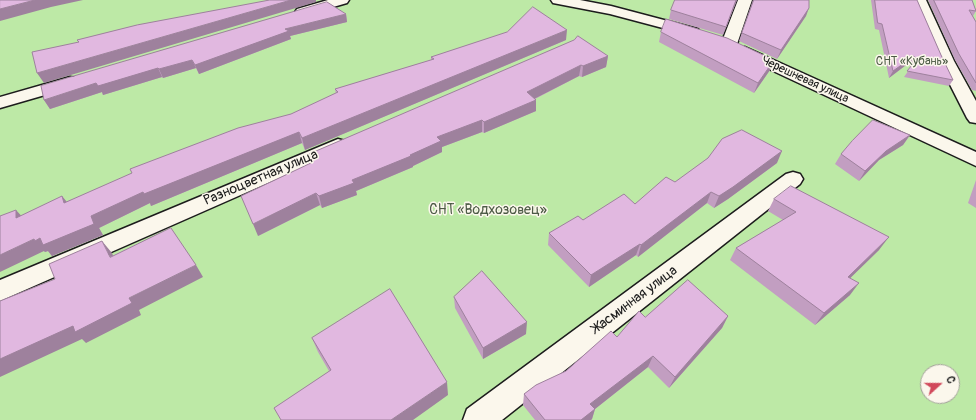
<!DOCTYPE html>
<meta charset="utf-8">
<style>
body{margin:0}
#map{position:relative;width:976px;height:420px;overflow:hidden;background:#f3e4e8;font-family:Pangolin,sans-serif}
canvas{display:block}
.north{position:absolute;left:920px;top:364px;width:40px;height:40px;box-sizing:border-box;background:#fbf7ec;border:1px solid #a29f99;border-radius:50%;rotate:69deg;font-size:11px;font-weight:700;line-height:16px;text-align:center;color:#1c1c1c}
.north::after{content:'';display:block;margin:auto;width:14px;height:18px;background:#d1495b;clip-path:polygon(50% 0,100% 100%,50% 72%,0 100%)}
</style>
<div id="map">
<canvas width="976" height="420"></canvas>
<div class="north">С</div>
</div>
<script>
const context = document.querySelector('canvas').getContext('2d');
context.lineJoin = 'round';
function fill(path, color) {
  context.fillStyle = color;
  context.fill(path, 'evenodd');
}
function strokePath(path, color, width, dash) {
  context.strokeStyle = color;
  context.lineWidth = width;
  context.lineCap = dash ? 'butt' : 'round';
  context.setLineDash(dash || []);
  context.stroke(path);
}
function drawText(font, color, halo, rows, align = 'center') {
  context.font = font + ' Pangolin,sans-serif';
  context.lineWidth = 3;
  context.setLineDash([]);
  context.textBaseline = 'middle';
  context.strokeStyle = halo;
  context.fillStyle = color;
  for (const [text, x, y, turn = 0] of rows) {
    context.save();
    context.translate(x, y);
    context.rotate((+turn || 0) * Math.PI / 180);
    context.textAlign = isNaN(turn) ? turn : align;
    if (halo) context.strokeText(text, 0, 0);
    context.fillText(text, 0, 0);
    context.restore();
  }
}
fill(new Path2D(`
 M0,0H976V420H0ZM928,372H952V396H928Z`), '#bde9a6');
const street = new Path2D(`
 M328,0H349L347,3L302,16L297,15L295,12L297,9Z
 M551,0H580L611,6L698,29L700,32L698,35L693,36L610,14L553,3Z
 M738,0H752L737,44L734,47H724L721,44Z
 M912,0H926L954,61L976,101V123L970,122L967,118L938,61Z
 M745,47L976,152V166L739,55L737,52L739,49Z
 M70,77L76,78L78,82L76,86L0,108V97Z
 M338,139L345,141L348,145L345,149L0,301V280Z
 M793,172L800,174L803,179L800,184L502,420H463L467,409L786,174Z`);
strokePath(street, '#1c1c1c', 3);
fill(street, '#fbf7ec');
fill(new Path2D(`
 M737,0L723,35L669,19L671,10Z
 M753,0H809L806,16L777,59L739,41Z
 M871,0H917L941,55L953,80L949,86L904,77L913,64L910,62L889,78L879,30L875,29Z
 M928,0H972L976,11L973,16L976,22V91L972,90L955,60Z
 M346,14L347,22L290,36L291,39L199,74L196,68L163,78L162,77L103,95L102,92L50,109L44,100Z
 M661,32L770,70L754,93L659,42Z
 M566,40L305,150L302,143L151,206L150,203L99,228L103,235L52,256L48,251L45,252L44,251L62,196L66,202L291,114L336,94L335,89L431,60V57Z
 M608,56L606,67L582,77L579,76L535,99L536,111L484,133L482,132L442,147V152L413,166V167L356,191L357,195L322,208L320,205L258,236L312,162L309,154Z
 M910,135L903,145L879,160L859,181L835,164L841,154Z
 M777,163L728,199L714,208L707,203L638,257L636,255L589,287L548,245L549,233L583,220L635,204L675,182Z
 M976,180V208L968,203Z
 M774,199L879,250L850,278V295L815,325L730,260L736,248L783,220L768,211Z
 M454,297L526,334L483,359L455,308Z
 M728,316L722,328L669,388L648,367L595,409L592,419L591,420H535L523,405L524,394L566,371L617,337L645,317Z
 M312,338L448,395L329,371L318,352Z`), '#c29ec1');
fill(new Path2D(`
 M35,0H83L51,7L0,21V9Z
 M291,0H316V2L44,83L37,73Z
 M736,0H737L723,35L726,27Z
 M809,8L806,16L777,59L781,50Z
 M346,14L347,22L290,36L291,39L199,74L195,65L285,29Z
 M567,30L566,40L305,150L302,138Z
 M608,56L606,67L582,77L583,66Z
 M914,56L910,62L889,78L893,71Z
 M192,60L196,68L163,78L159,69Z
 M774,60L770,70L754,93L758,83Z
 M581,65L579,76L526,103L527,92Z
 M158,68L162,77L103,95L102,92L50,109L44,100L96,83Z
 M536,100V111L484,133V122Z
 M482,120V132L442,147V152L413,166V167L356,191L357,195L322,208L319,196L352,180L410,155L437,137Z
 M299,132L302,143L151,206L150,203L99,228L103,235L52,256L48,251L45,252L44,251L0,272V255L34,239L40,238L91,216L143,192Z
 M910,135L903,145L879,160L859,181L865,171L886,151Z
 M782,151L777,163L728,199L714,208L719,196Z
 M711,192L707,203L638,257L641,245Z
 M316,193L320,205L258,236L253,224Z
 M62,196L71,207L64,203Z
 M16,210L26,221L16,218Z
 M889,237L879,250L839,289L848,277Z
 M102,241L112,253L119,270L110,257Z
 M640,244L636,255L589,287L591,275Z
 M196,265L203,277L139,310L141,315L86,343L82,339L0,377V359L129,298Z
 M859,283L850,295L815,325L824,313Z
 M728,316L722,328L669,388L675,377Z
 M527,322L526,334L483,359V348Z
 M653,356L648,367L595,409L592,419L591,420H581L590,404Z
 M447,382L448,395L413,420H391Z`), '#9e819d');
const building = new Path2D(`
 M0,0H35L0,9Z
 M270,0H291L37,73L32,52L79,42L77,40L137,25Z
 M675,0H736L726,27L671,10Z
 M754,0H809V8L781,50L742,33Z
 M875,0H917L941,55L953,80L907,71L917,59L914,56L893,71L882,24L878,23Z
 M934,0H972L976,11L969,10L976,22V83L959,54Z
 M327,2L346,14L285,29L289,31L195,65L192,60L159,69L158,68L98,86L96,83L44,100L41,86Z
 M533,7L567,30L302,138L299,132L144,194L143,192L91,216L94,224L43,245L40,238L35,241L34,239L0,255V216L16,210V218L62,196L64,203L132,173L130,169L238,128L291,114L338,92L335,89L434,59L431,57L507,32Z
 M666,19L727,38L774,60L758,83L661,32Z
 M578,36L608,56L583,66L581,65L527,92L536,100L484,122L482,120L437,137L441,141L410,155L411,156L352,180L354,183L319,196L316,193L253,224L241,196L313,162L309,154L574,40Z
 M873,120L910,135L886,151L865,171L841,154L852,141Z
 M742,130L782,151L733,187L719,196L711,192L641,245L640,244L591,275L549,233L578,216L583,220L624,194L635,204L666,177L675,182L708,158L722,139Z
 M791,186L889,237L848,277L859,283L824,313L736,248L796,212L774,199Z
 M171,228L196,265L129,298L132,303L75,332L73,326L0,359V301L55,279L49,264L102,241L110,257Z
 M482,271L527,322L483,348L454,297Z
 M688,280L728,316L675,377L653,356L590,404L595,409L581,420H545L524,394L536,385L566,371L611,331L617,337L639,311L645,317Z
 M390,289L447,382L391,420H281L274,408L331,370L312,338Z`);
fill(building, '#e1b8e0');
strokePath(building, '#9e819d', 1);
drawText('12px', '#4c5a45', '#fbf7ec', [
 ["СНТ «Кубань»",912,62]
]);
drawText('12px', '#1c1c1c', '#fbf7ec', [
 ["Черешневая улица",805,80,25]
]);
drawText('14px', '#1c1c1c', '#fbf7ec', [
 ["Разноцветная улица",261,178,-23],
 ["Жасминная улица",635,300,-37]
]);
drawText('14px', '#4c5a45', '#fbf7ec', [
 ["СНТ «Водхозовец»",488,210]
]);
</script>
